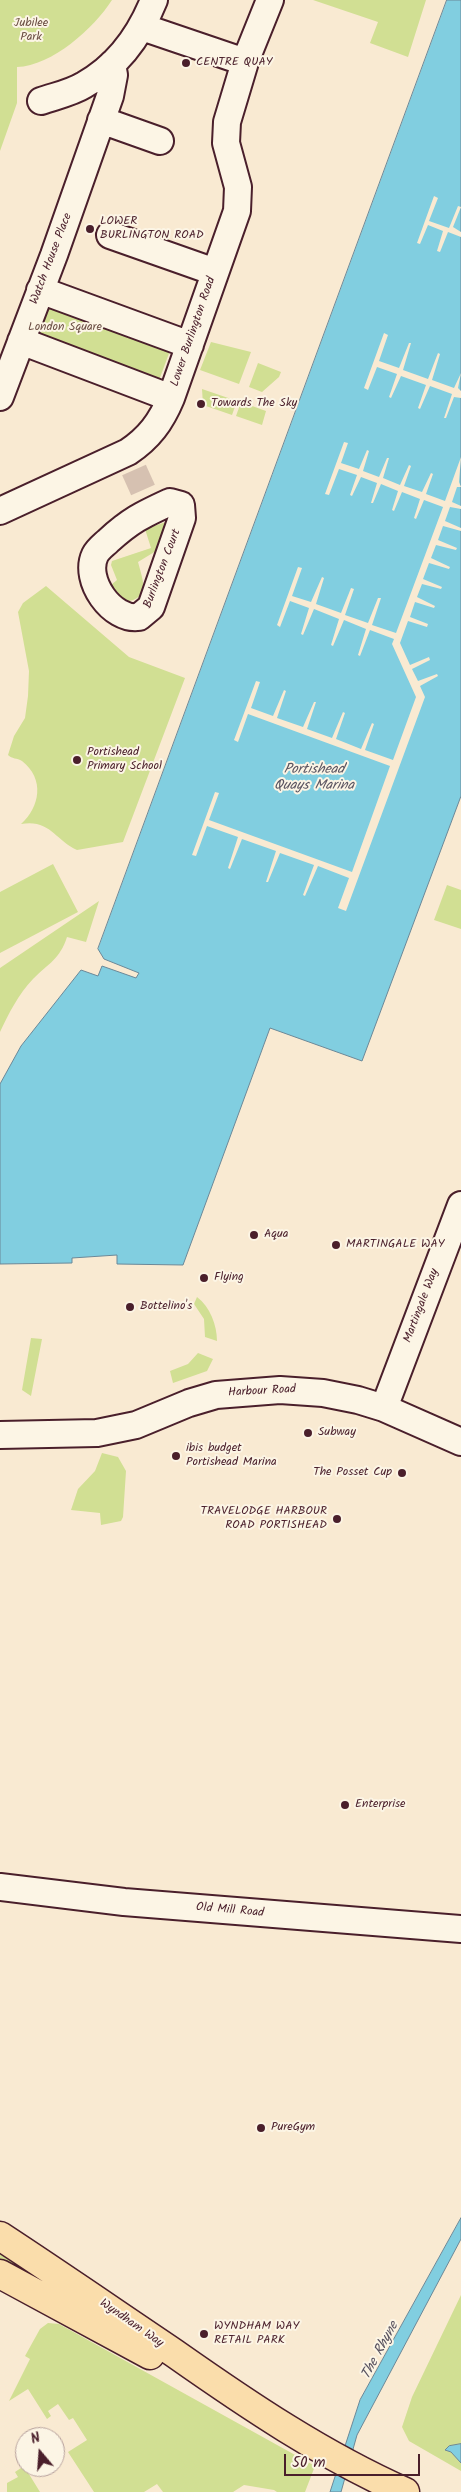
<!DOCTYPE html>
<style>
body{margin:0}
#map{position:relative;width:461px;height:2492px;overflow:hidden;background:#f9ead2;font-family:Kalam,sans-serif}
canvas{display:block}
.north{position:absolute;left:15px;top:2427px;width:50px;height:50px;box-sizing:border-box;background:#fcf5e5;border:1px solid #b59f9b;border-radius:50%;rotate:342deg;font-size:14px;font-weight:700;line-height:20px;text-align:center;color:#4a1f2b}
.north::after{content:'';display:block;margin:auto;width:18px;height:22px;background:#4a1f2b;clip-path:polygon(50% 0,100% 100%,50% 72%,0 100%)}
.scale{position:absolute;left:284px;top:2454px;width:136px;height:22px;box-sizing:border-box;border:2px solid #4a1f2b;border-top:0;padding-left:6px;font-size:15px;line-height:18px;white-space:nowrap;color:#4a1f2b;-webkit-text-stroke:4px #fcf5e5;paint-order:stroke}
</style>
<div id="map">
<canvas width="461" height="2492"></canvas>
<div class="north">N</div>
<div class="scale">50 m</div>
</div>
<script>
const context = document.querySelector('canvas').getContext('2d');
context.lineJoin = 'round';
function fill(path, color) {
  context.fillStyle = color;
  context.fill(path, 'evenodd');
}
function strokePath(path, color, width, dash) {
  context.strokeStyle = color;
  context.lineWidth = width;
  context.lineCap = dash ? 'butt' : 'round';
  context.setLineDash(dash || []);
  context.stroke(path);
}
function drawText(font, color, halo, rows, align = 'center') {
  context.font = font + ' Kalam,sans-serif';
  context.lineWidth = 4;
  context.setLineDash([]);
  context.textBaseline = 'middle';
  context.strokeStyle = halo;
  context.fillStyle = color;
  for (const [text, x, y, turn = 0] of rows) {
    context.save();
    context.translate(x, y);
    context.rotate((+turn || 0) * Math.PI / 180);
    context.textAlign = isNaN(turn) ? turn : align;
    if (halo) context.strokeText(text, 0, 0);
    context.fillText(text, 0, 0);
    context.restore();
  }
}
fill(new Path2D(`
 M0,0H112C94,28 52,66 17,67V103L0,151Z
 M313,0H426L408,57L370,43L378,22Z
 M51,303L171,348L158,383L38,338Z
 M211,342L251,352L239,384L200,370Z
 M258,363L281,372L279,377L262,392L249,387Z
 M202,389L237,401L232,415L203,405Z
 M241,402L266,411L262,425L236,416Z
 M166,522L161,545L156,551L138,562C143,581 151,598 125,602L105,590L117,580L111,565L112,561L151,548L145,529Z
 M46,586L129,657L185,678L123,842L77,850C55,840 50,819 21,824C40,807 45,779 22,761C17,758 12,759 8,755L14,736L25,718L28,696L29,671L18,612L23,603Z
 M53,864L78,912L0,953V892Z
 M447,885L461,890V929L434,920Z
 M99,901L86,942L67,937C60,959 49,963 33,979C18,995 9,1013 0,1032V968Z
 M197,1297C210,1307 217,1325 217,1341L205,1337L204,1319L194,1304Z
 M31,1338L42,1339L31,1396L22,1390Z
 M198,1353L213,1359L207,1371L173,1383L170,1371L188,1364Z
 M102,1453L118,1457L126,1471L123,1517L121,1521L101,1525L100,1513L71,1510L78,1489L95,1471Z
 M0,2254L95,2311L0,2263Z
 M461,2295V2471L409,2441L402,2427L412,2397Z
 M48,2323L59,2324L315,2466L305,2492H277L274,2490L244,2485L233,2492H163L157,2484L144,2492H94L68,2452L87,2440L73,2418L69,2420L58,2404L48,2411L51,2416L47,2419L28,2389L9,2401L30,2359L25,2356L40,2329Z
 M24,2466L40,2492H7V2483L18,2477L15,2472Z`), '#d1df93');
const water = new Path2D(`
 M447,0H461V796L362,1061L270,1028L183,1265L117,1264V1255L72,1258V1263L0,1264V1084L21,1046L81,970L98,976L102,966L136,978L139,973L104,959L98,949Z
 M461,2218V2239L357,2435L341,2492H330L360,2400Z
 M461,2444V2463L451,2452L445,2450L449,2446Z`);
fill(water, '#81cee0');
strokePath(water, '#6b8898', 1);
fill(new Path2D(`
 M434,196L438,198L429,221L449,228L458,206L461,207L453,227L461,232V237L448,232L440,252L437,251L443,231L428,225L420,244L417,243Z
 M384,333L388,335L379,361L399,368L409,343H411L403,370L428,379L438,353L440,354L432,380L454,388L461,373L458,388L461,391V398L454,397L446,418H444L452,394L430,386L420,409L418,408L426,385L401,376L391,398L389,397L397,374L377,367L368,390L364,388Z
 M344,442L348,443L341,463L359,469L367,450L369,451L363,471L379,477L387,458H389L383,478L400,485L409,465L411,466L404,486L422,492L431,473L433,474L426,494L445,501L461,457L459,482L461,487H457L452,502L461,506V509L450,507L445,521L461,528V531L443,526L438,540L457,548L456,550L436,545L431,558L450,567L449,569L429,563L423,579L442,587L441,589L422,584L417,597L435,606L434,608L415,602L410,617L428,624L427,627L408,621L400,643L410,665L429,657L430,660L412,669L418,681L437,674L438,676L420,686L425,697L346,911L338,908L349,878L318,866L305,896L303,895L314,865L280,853L268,882H266L276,851L242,839L230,869L228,868L238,837L207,826L196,856L192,855L215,792L219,793L209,820L352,872L390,766L248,714L238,742L234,740L256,681L260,682L251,708L273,716L284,690L286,691L277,718L303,727L314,702H316L307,729L332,738L343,712L345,713L336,739L361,749L372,723L374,724L365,750L393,760L416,697L392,644L394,639L370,630L360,656L358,655L366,629L344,620L333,646L331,645L339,619L314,609L303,635L301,634L309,608L290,601L280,627L277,625L298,567L302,568L292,596L311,602L322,577L324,578L316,604L341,613L351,588L354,589L345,615L368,623L378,598H381L372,625L396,633L443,507L424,500L416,519L414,518L420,499L402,492L394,511L392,510L398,491L381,484L373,503H371L377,483L361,477L352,496L350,495L357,475L339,469L329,495L325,494Z`), '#f9ead2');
strokePath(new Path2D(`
 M134,470L143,490`), '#d6c1b1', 26, [26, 13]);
const minor = new Path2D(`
 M142,27L245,62
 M41,101C55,96 71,93 84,85C118,66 140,35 154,0
 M101,120L160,141
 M110,235L215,272
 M40,290L190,345
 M21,341L171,398
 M0,397L54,255L110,96L114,75L112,64
 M170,502L181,505L182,518L151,607L139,617C112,621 83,580 95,555C98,549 104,545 108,541C131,520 142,515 170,502Z
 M0,511L128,452C149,438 161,422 171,398L237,211L238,187L226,143L227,122L245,62L270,0
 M384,1408L461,1205
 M0,1435L97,1433L136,1425L189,1403L216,1395L280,1390L323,1393L358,1400L384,1408L461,1442
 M0,1887L124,1902L461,1929`);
const major = new Path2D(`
 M0,2236C58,2274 116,2314 174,2353C248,2405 322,2455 405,2492
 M0,2274L150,2355`);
strokePath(minor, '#4a1f2b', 30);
strokePath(major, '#4a1f2b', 31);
strokePath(minor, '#fcf5e5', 26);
strokePath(major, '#faddab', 28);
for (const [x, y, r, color] of [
 [186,63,5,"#4a1f2b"],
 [90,229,5,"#4a1f2b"],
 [201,404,5,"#4a1f2b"],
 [77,760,5,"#4a1f2b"],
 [254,1235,5,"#4a1f2b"],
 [336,1245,5,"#4a1f2b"],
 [204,1278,5,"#4a1f2b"],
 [130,1307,5,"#4a1f2b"],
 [308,1433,5,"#4a1f2b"],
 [176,1456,5,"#4a1f2b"],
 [402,1473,5,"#4a1f2b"],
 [337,1519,5,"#4a1f2b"],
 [345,1805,5,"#4a1f2b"],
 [261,2128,5,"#4a1f2b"],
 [204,2334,5,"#4a1f2b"]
]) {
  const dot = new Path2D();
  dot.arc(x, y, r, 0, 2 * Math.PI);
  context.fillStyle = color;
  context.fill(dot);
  strokePath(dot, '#fcf5e5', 2);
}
drawText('12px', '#6c4f45', '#fcf5e5', [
 ["Jubilee",31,24],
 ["Park",31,38],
 ["London Square",65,328]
]);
drawText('12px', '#4a1f2b', '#fcf5e5', [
 ["CENTRE QUAY",196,63],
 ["LOWER",100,222],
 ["BURLINGTON ROAD",100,236],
 ["Towards The Sky",211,404],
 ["Portishead",87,753],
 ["Primary School",87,767],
 ["Aqua",264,1235],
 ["MARTINGALE WAY",346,1245],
 ["Flying",214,1278],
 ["Bottelino's",140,1307],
 ["Subway",318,1433],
 ["ibis budget",186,1449],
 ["Portishead Marina",186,1463],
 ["The Posset Cup",392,1473,"right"],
 ["TRAVELODGE HARBOUR",327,1512,"right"],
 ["ROAD PORTISHEAD",327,1526,"right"],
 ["Enterprise",355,1805],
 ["PureGym",271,2128],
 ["WYNDHAM WAY",214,2327],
 ["RETAIL PARK",214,2341]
], 'left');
drawText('12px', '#4a1f2b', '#fcf5e5', [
 ["Watch House Place",52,259,-69],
 ["Lower Burlington Road",194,332,-71],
 ["Burlington Court",163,569,-69],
 ["Martingale Way",422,1306,-69],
 ["Harbour Road",262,1392,-3],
 ["Old Mill Road",230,1911,5],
 ["Wyndham Way",131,2324,35]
]);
drawText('italic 14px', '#5a5461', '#fcf5e5', [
 ["Portishead",314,771],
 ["Quays Marina",314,787],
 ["The Rhyne",381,2351,-62]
]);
</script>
